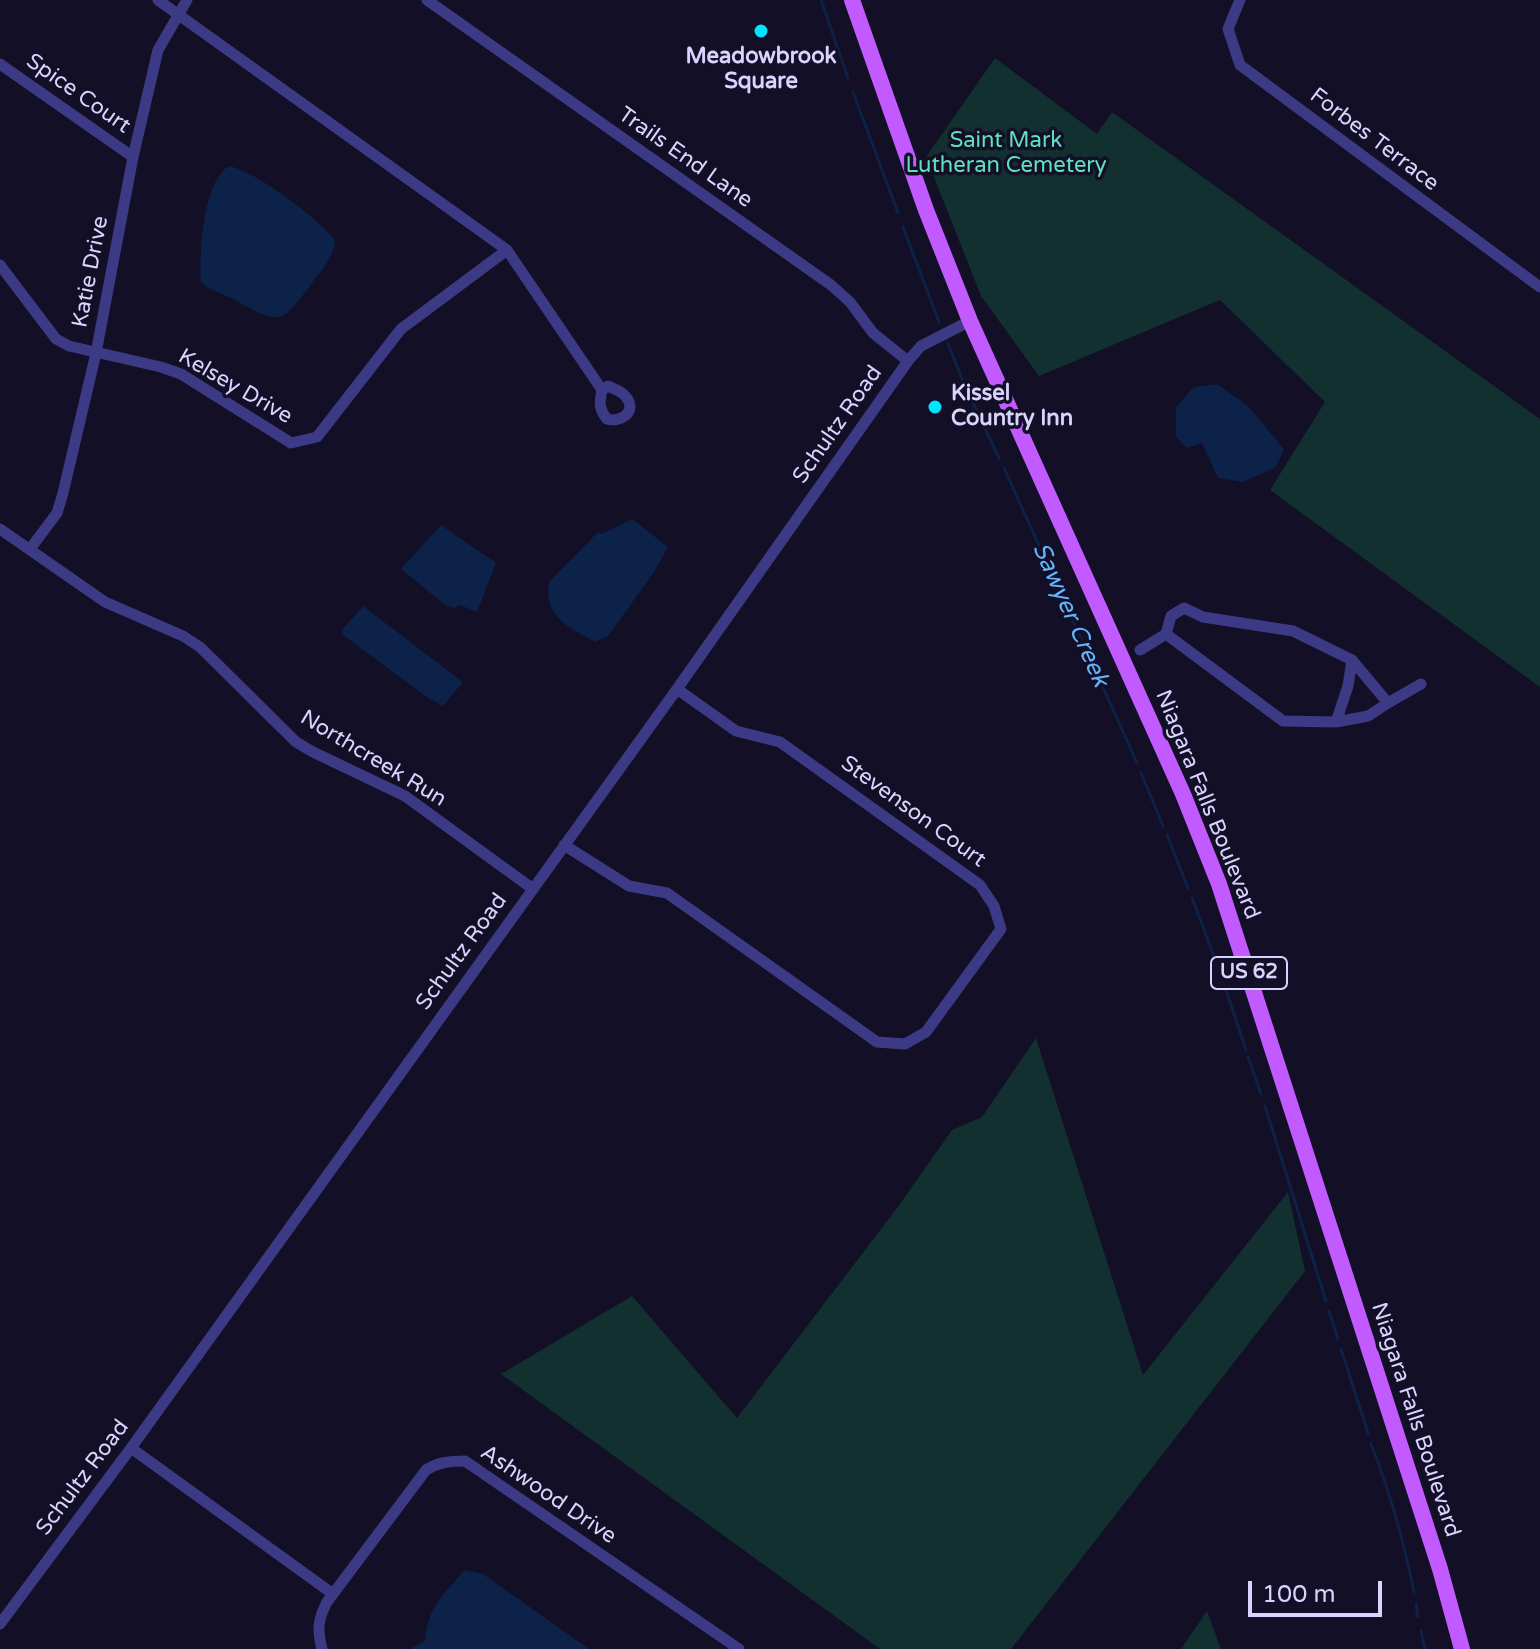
<!DOCTYPE html>
<style>
body{margin:0}
#map{position:relative;width:1540px;height:1649px;overflow:hidden;background:#130f26;font-family:"Varela Round",sans-serif}
canvas{display:block}
.scale{position:absolute;left:1248px;top:1581px;width:134px;height:36px;box-sizing:border-box;border:4px solid #d9d4ff;border-top:0;padding-left:10px;font-size:24px;line-height:28px;white-space:nowrap;color:#d9d4ff;-webkit-text-stroke:6px #130f26;paint-order:stroke}
</style>
<div id="map">
<canvas width="1540" height="1649"></canvas>
<div class="scale">100 m</div>
</div>
<script>
const context = document.querySelector('canvas').getContext('2d');
context.lineJoin = 'round';
function fill(path, color) {
  context.fillStyle = color;
  context.fill(path, 'evenodd');
}
function strokePath(path, color, width, dash) {
  context.strokeStyle = color;
  context.lineWidth = width;
  context.lineCap = dash ? 'butt' : 'round';
  context.setLineDash(dash || []);
  context.stroke(path);
}
function drawText(font, color, halo, rows, align = 'center') {
  context.font = font + ' "Varela Round",sans-serif';
  context.lineWidth = 7;
  context.setLineDash([]);
  context.textBaseline = 'middle';
  context.strokeStyle = halo;
  context.fillStyle = color;
  for (const [text, x, y, turn = 0] of rows) {
    context.save();
    context.translate(x, y);
    context.rotate((+turn || 0) * Math.PI / 180);
    context.textAlign = isNaN(turn) ? turn : align;
    if (halo) context.strokeText(text, 0, 0);
    context.fillText(text, 0, 0);
    context.restore();
  }
}
fill(new Path2D(`
 M995,58L1097,134L1112,112L1540,419V687L1270,490L1325,402L1220,300L1039,376L981,296L926,157Z
 M1036,1038L1143,1375L1288,1192L1305,1271L1011,1649H880L501,1374L632,1296L737,1418L897,1208L952,1130L982,1117Z
 M1207,1611L1221,1649H1181Z`), '#12302f');
fill(new Path2D(`
 M229,166C257,172 317,217 335,240C334,258 322,269 312,283C283,321 283,328 239,302C226,294 211,292 201,282C199,254 203,181 229,166Z
 M1217,384L1248,406L1284,449L1276,467L1243,482L1218,478L1202,443L1186,448L1176,436V407L1194,387Z
 M632,519L668,547L652,575L608,636L595,642C568,627 543,616 549,582L598,532L602,534Z
 M441,525L496,563L477,612L460,605L454,608L445,605L401,569Z
 M363,606L463,682L443,706L428,698L343,635L341,631Z
 M465,1570L483,1574L589,1649H410L425,1641C428,1606 443,1595 465,1570Z`), '#0c2248');
strokePath(new Path2D(`
 M821,0L848,78
 M853,92L898,213
 M903,227L939,322
 M948,344L967,391
 M972,401L999,458
 M1004,468L1137,763
 M1141,773L1163,826
 M1167,835L1188,888
 M1192,898L1214,956
 M1218,966L1246,1050
 M1248,1057L1261,1094
 M1265,1106L1326,1301
 M1329,1311L1338,1339
 M1341,1349L1368,1433
 M1371,1444C1390,1492 1404,1542 1414,1592
 M1416,1604L1418,1617
 M1421,1631L1425,1649`), '#0c2248', 3);
strokePath(new Path2D(`
 M158,0L507,250L602,390C599,403 599,409 607,419C620,423 638,412 626,397C622,391 614,389 608,386L602,390
 M427,0L831,285L850,302L873,333L908,361
 M1240,0L1228,29L1240,65L1540,287
 M0,64L133,157
 M0,265L56,339L69,346L161,367L181,374L291,443L317,437L401,329L507,250
 M0,529L105,602L183,636L200,647L296,742L313,752L405,796L533,889
 M30,549L57,513L63,493L96,353L133,157L158,50L187,0
 M1166,634L1283,721L1336,722L1368,716L1388,703
 M1140,650L1166,634L1171,616L1184,608L1203,617L1293,631L1352,660L1388,703L1421,684
 M1336,722L1348,686L1352,660
 M564,845L629,886L667,893L877,1042L905,1044L926,1032L1001,929L994,906L980,885L780,742L736,731L677,689
 M131,1448L333,1594
 M0,1624L131,1448L677,689L908,361L921,346L970,321
 M322,1649C317,1630 318,1619 327,1602L426,1470C439,1462 450,1461 465,1461L739,1649`), '#3d3a85', 11);
strokePath(new Path2D(`
 M852,0L926,210L970,321L1183,794L1219,884L1440,1569L1462,1649`), '#c25bff', 16);
for (const [x, y, r, color] of [
 [761,31,8,"#00e5ff"],
 [935,407,8,"#00e5ff"]
]) {
  const dot = new Path2D();
  dot.arc(x, y, r, 0, 2 * Math.PI);
  context.fillStyle = color;
  context.fill(dot);
  strokePath(dot, '#130f26', 3);
}
for (const [x, y, w] of [
 [1249,973,76]
]) {
  const box = new Path2D();
  box.roundRect(x - w / 2, y - 16, w, 32, 6);
  context.fillStyle = '#130f26';
  context.fill(box);
  strokePath(box, '#d9d4ff', 2);
}
drawText('bold 20px', '#d9d4ff', null, [
 ["US 62",1249,973]
]);
drawText('bold 22px', '#d9d4ff', '#130f26', [
 ["Meadowbrook",761,57],
 ["Square",761,82],
 ["Kissel",951,394,"left"],
 ["Country Inn",951,419,"left"]
]);
drawText('22px', '#d9d4ff', '#130f26', [
 ["Spice Court",78,94,35],
 ["Forbes Terrace",1374,140,37],
 ["Trails End Lane",685,158,35],
 ["Katie Drive",91,272,-79],
 ["Kelsey Drive",235,387,30],
 ["Schultz Road",838,425,-55],
 ["Northcreek Run",373,759,31],
 ["Niagara Falls Boulevard",1207,805,68],
 ["Stevenson Court",913,812,36],
 ["Schultz Road",462,952,-54],
 ["Niagara Falls Boulevard",1415,1420,72],
 ["Schultz Road",83,1478,-53],
 ["Ashwood Drive",548,1495,34]
]);
drawText('22px', '#5fe0c0', '#130f26', [
 ["Saint Mark",1006,141],
 ["Lutheran Cemetery",1006,166]
]);
drawText('italic 24px', '#62b6ff', '#130f26', [
 ["Sawyer Creek",1070,615,66]
]);
</script>
